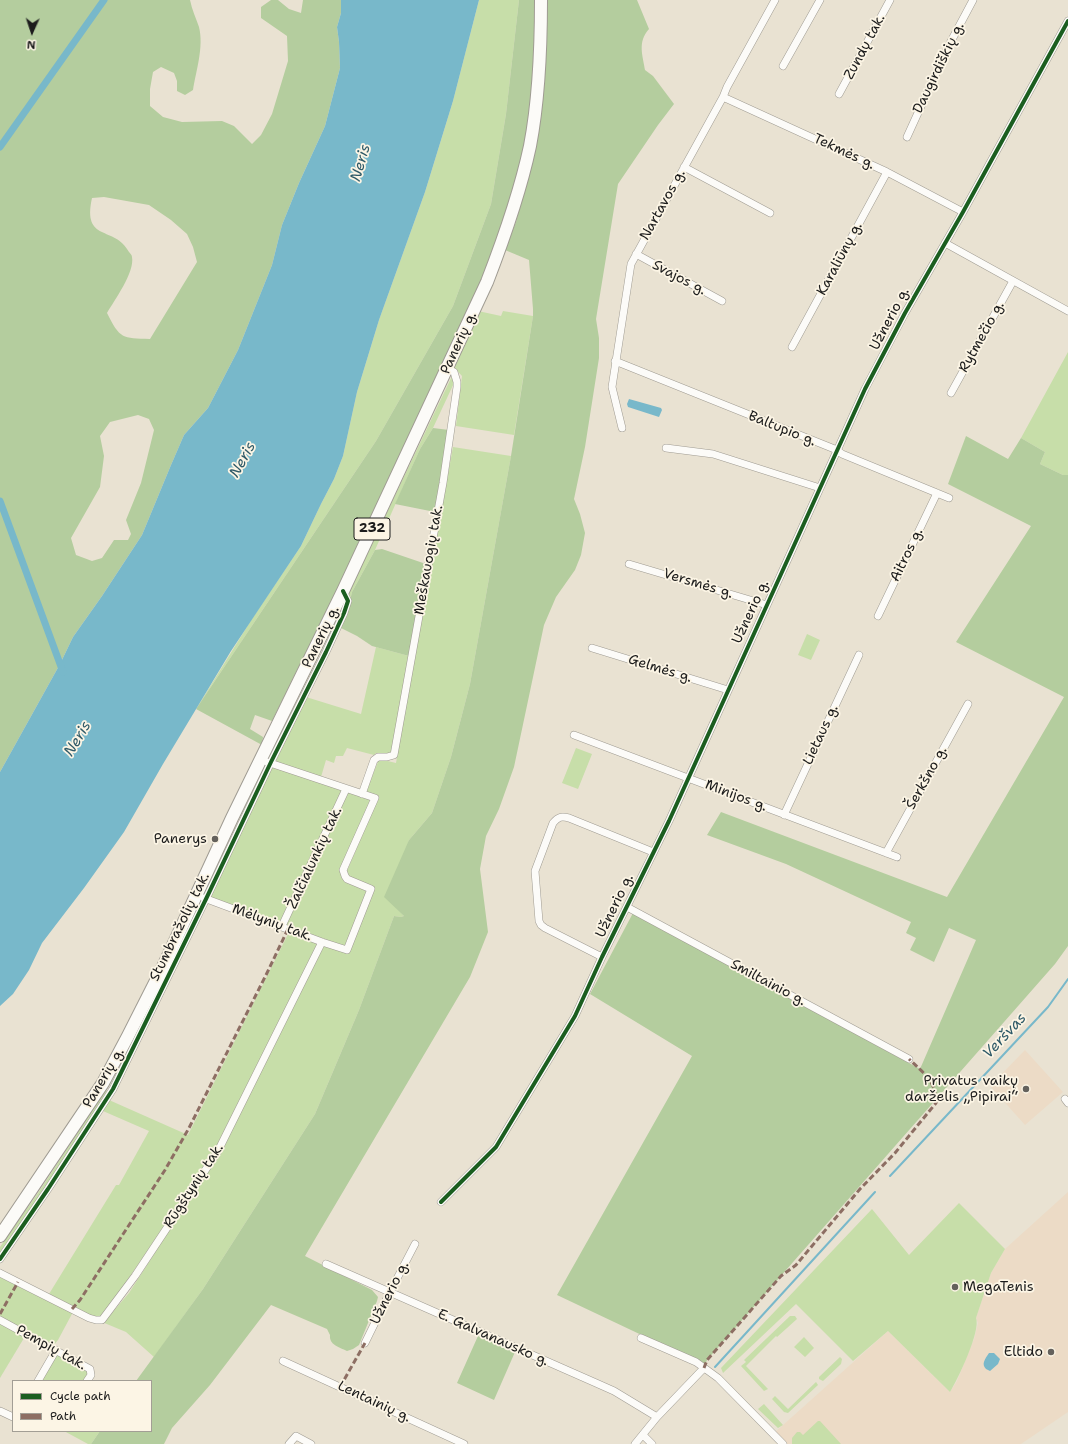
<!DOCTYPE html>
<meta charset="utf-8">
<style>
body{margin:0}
#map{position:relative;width:1068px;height:1444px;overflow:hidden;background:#e9e2d2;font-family:"Shantell Sans",sans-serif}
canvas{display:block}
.legend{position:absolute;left:12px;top:1380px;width:140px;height:52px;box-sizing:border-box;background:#fcf5e5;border:1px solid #a29e95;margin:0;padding:5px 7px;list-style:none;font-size:12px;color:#1c1c1c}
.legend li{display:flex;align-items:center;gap:8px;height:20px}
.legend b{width:20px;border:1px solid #a29e95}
.north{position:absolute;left:12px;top:12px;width:40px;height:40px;-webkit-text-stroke:3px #fcf5e5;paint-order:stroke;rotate:183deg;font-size:11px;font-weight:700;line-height:16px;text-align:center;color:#1c1c1c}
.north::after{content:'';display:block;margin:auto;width:14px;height:18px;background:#1c1c1c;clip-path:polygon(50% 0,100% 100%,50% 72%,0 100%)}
</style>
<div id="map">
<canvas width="1068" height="1444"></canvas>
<ul class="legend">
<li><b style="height:5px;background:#1b5e20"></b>Cycle path</li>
<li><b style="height:5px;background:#8d6e63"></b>Path</li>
</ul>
<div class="north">N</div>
</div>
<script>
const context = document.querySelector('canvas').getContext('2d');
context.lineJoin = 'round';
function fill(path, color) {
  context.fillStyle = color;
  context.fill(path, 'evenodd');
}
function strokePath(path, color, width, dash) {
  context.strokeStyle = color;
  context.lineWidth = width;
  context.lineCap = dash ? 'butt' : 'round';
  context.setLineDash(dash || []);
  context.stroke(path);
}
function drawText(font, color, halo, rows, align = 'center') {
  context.font = font + ' "Shantell Sans",sans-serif';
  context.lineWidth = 3.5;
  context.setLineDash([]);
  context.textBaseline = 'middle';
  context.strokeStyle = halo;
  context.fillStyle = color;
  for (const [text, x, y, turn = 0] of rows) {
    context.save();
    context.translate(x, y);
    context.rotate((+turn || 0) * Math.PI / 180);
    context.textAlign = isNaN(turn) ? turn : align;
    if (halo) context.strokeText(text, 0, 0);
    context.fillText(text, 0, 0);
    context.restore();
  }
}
fill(new Path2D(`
 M1025,1050L1063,1092L1025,1125L990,1086Z
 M1068,1192V1412L1021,1444H783L773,1434L888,1331L950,1392L957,1381L974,1339L978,1323L976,1318L991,1273L1005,1249Z`), '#ecdbc6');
fill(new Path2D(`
 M479,0H519L506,114L491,204L453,306L376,441L196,709L250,622L301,546L321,504L334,479L343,456L357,392L379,320L425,192L453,101Z
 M478,311L501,316L503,311L533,316L514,435L456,426L462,376L452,365Z
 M1068,352V475H1063L1040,464L1045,452L1021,438Z
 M453,374L454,383L433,428L420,449L375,550L352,592L351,597L348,594Z
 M453,447L511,456L470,684L451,757L432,813L409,840L396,907L404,916L401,917L394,916L359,1010L315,1114L203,1289L154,1357L126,1332L102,1322H104L129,1293L226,1142L324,945L347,952L374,890L348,876L346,873L379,796L366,792L379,759L396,763L417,641Z
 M807,634L820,640L811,660L798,655Z
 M376,647L409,656L392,752L388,755L376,753L374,755L347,748L343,756H336L334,763L326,760L321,777L275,762L306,697L361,714Z
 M576,748L592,754L578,789L562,783Z
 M271,767L342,789L282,924L210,897Z
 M347,792L369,799L370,801L342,874L368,890L345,947L284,926Z
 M288,934H292L318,944L212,1156L103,1316L95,1318L49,1294L116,1185H119L149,1131L103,1111L109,1100L188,1135Z
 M106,1090L107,1092L68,1154L0,1253V1247L38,1193Z
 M959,1203L1005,1249L991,1273L976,1318C981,1331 958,1379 950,1392L888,1331L853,1361L796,1304L723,1373L721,1368L872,1209L909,1255Z
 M0,1275L73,1312L58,1340L53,1346L27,1333L0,1378Z
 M790,1316H795L797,1319L777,1337L776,1336L746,1366L768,1389L764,1391L741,1366L746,1362L744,1360Z
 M804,1337L814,1348L805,1357L794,1347Z
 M55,1354H58L89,1369V1374L85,1381H40Z
 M840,1357L842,1359L841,1364L823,1381L819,1379V1377Z
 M816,1382L818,1385L788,1413L784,1412L772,1399L775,1396L788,1409Z
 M764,1404L783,1425L778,1428L758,1409Z
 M818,1421H820L841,1444H792V1438L797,1432H800L803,1435Z
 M64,1431H100L91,1444H88Z`), '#c7dea9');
fill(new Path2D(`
 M0,0H190C192,10 196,18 199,27C204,47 196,71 193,90L185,95L177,91V81L174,73L161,67L153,72L150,89V106L163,117L182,122L222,121L234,126L252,144L261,135L272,114L288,61L287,36L261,18V7L271,0H278L289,9L301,13L303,0H341V13L337,27L339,42L340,68L325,126L299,183L282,225L272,265L238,350L208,408L184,435L171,465L142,535L102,596L73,637L60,664L0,772ZM104,197L149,205L171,220L187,234L193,247L197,262L150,339C122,338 120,339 107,313C114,301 135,272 132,257C132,255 130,253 129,252C115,225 82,243 92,198ZM138,415L149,419L154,430L141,483L126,520L131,534L128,540H114L102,558L92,561L76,555L71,538L100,487L104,456L100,436L110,422Z
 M519,0H537L534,72L529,124L521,163L496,248L443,365L337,589L272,721L255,715L250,729L263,737L262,745L196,709L376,441L453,306L491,204L506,114Z
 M547,0H637L649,29C637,42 643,56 645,70L653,76L674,104L658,125L618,184L596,319L599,338V358L585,447L574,499L580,514L585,533L581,555L575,570L556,597L544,625L514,767L499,809L486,836L480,869L488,932L470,977L305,1256L372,1290L378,1297L377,1301L359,1345L353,1349L347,1351C339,1347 329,1345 330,1335L327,1329L271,1305L210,1385L172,1428L164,1444H91L100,1431H151V1381H136L203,1289L315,1114L359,1010L394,916L401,917L404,916L384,897L409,840L432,813L451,757L470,684L511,456L533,316V309L529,260L505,250L516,222L536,144L544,77Z
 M433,428L449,430L435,512L395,504L420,449Z
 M966,436L1008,459L1021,438L1045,452L1040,464L1063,475H1068V946L1055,964L707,1360L705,1365L557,1295L692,1056L590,994L633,913L920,1069L976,940L949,928L934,962L910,950L916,938L906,933L911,922L786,864L707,835L721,812L947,897L1064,697L956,642L1031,526L948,484Z
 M382,549L426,564L409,656L372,646L357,636L339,627L349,605L352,592L375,550Z
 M478,1336L515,1352L494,1400L457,1383Z`), '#b4cd9e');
fill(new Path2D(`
 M341,0H479L453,101L425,192L379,320L357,392L343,456L334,479L321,504L301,546L231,651L163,764L124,832L84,888L42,943L29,970L13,994L0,1006V772L60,664L73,637L102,596L142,535L171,465L184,435L208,408L238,350L272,265L282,225L299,183L325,126L340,68L339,42L337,27L341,13Z
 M629,399L661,408L662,410L659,417L628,407L627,404Z
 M989,1353H994L1000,1359L998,1364L990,1371L986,1369C981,1364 985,1359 989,1353Z`), '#78b8ca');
strokePath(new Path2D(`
 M890,1176L1048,1007L1068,979
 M715,1367L875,1192`), '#78b8ca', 2);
strokePath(new Path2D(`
 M0,147L104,0
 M0,501L63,672`), '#78b8ca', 7);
const street = new Path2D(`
 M783,66L820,0
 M839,94L890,0
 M723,97L887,172L963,212
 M907,137L948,47L973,0
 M684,167L770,213
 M945,243L1068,311
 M636,254L722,301
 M792,347L887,172
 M615,361L837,450L842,454L949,498
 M951,393L1013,281
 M622,428L612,387L631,264L723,97L727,87L775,0
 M666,448L713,454L820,488
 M629,564L767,605
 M878,616L937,493
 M592,648L728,690
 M574,735L897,857
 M362,794L374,760L378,757H387L394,755L443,483L457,387V382L454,372L447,368
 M784,815L859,655
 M886,853L968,704
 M204,898L322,942L347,950L371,889L347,879L345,876L343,870L375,798L267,762
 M627,907L909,1059
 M282,926L346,789
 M602,957L545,928L541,925L539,921L535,871L553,823C558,817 561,816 569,818L653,852
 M1065,1099L1068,1103
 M441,1202L496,1147L575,1016L602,957L669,821L865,389L905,313L963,212L1068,21
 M0,1259L48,1189L113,1089L206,899L271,762L326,652L344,613L348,601L343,591
 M326,1264L596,1383L614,1391L657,1417
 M0,1273L89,1318L96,1320H102L135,1276L218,1151L322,942
 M0,1320L90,1369L91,1375L87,1381
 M641,1338L696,1362L718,1378L783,1444
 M365,1343L390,1292L415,1244
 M283,1361L464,1444
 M38,1381L56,1350
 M0,1411L13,1417
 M643,1435L652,1444
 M289,1444L296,1436L311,1444
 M635,1444L657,1417L704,1368`);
const primary = new Path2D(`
 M0,1236L103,1083L128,1036L163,967L232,818L343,591L487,282C504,238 520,193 530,146C539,99 541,47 541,0`);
strokePath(street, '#9f9b92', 8);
strokePath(primary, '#9f9b92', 14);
strokePath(street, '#fcfbf8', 7);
strokePath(primary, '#fcfbf8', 12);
strokePath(new Path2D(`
 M72,1309L80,1300L165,1170L189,1128L267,973L288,929
 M0,1314L18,1282
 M704,1368L707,1360L781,1276L796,1265L860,1189L895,1153L936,1103C936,1080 924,1074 909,1059
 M340,1387L365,1343`), '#8d6e63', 3, [6, 3]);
strokePath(new Path2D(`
 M441,1202L496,1147L575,1016L602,957L669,821L865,389L905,313L963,212L1068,21
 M0,1259L48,1189L113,1089L206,899L271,762L326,652L344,613L348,601L343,591`), '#1b5e20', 4);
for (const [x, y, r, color] of [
 [215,839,4,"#64615c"],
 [1026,1089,4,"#64615c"],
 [955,1287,4,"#64615c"],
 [1051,1352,4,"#64615c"]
]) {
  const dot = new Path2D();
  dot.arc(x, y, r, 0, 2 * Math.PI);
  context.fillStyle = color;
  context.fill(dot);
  strokePath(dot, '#fcf5e5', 1.5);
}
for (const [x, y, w] of [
 [372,529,36]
]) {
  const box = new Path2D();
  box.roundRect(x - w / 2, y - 11, w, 22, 3);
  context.fillStyle = '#fcf5e5';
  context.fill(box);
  strokePath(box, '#1c1c1c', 1);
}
drawText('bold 13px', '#1c1c1c', null, [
 ["232",372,529]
]);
drawText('14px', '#1c1c1c', '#fcf5e5', [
 ["Zundų tak.",865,47,-62],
 ["Daugirdiškių g.",939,68,-64],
 ["Tekmės g.",844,152,25],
 ["Nartavos g.",663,205,-61],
 ["Karaliūnų g.",840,259,-62],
 ["Svajos g.",679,278,28],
 ["Užnerio g.",890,319,-62],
 ["Rytmečio g.",982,337,-61],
 ["Panerių g.",459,343,-65],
 ["Baltupio g.",782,429,22],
 ["Aitros g.",907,555,-64],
 ["Meškauogių tak.",429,560,-80],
 ["Versmės g.",698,584,17],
 ["Užnerio g.",751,612,-65],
 ["Panerių g.",321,637,-64],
 ["Gelmės g.",660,669,17],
 ["Lietaus g.",821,735,-65],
 ["Šerkšno g.",927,778,-61],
 ["Minijos g.",736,796,21],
 ["Žalčialunkių tak.",315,858,-65],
 ["Užnerio g.",615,906,-64],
 ["Mėlynių tak.",272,923,20],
 ["Stumbražolių tak.",180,927,-64],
 ["Smiltainio g.",768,983,28],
 ["Panerių g.",104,1078,-59],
 ["Rūgštynių tak.",194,1186,-57],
 ["Užnerio g.",390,1293,-63],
 ["E. Galvanausko g.",493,1338,24],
 ["Pempių tak.",51,1348,29],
 ["Lentainių g.",374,1402,25]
]);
drawText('14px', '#1c1c1c', '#fcf5e5', [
 ["Panerys",207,839],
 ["Privatus vaikų",1018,1081],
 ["darželis „Pipirai“",1018,1097],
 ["MegaTenis",963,1287,"left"],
 ["Eltido",1043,1352]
], 'right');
drawText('italic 15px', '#2f5a68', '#fcf5e5', [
 ["Neris",361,163,-74],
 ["Neris",243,460,-61],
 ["Neris",78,739,-59],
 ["Veršvas",1005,1036,-47]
]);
</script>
